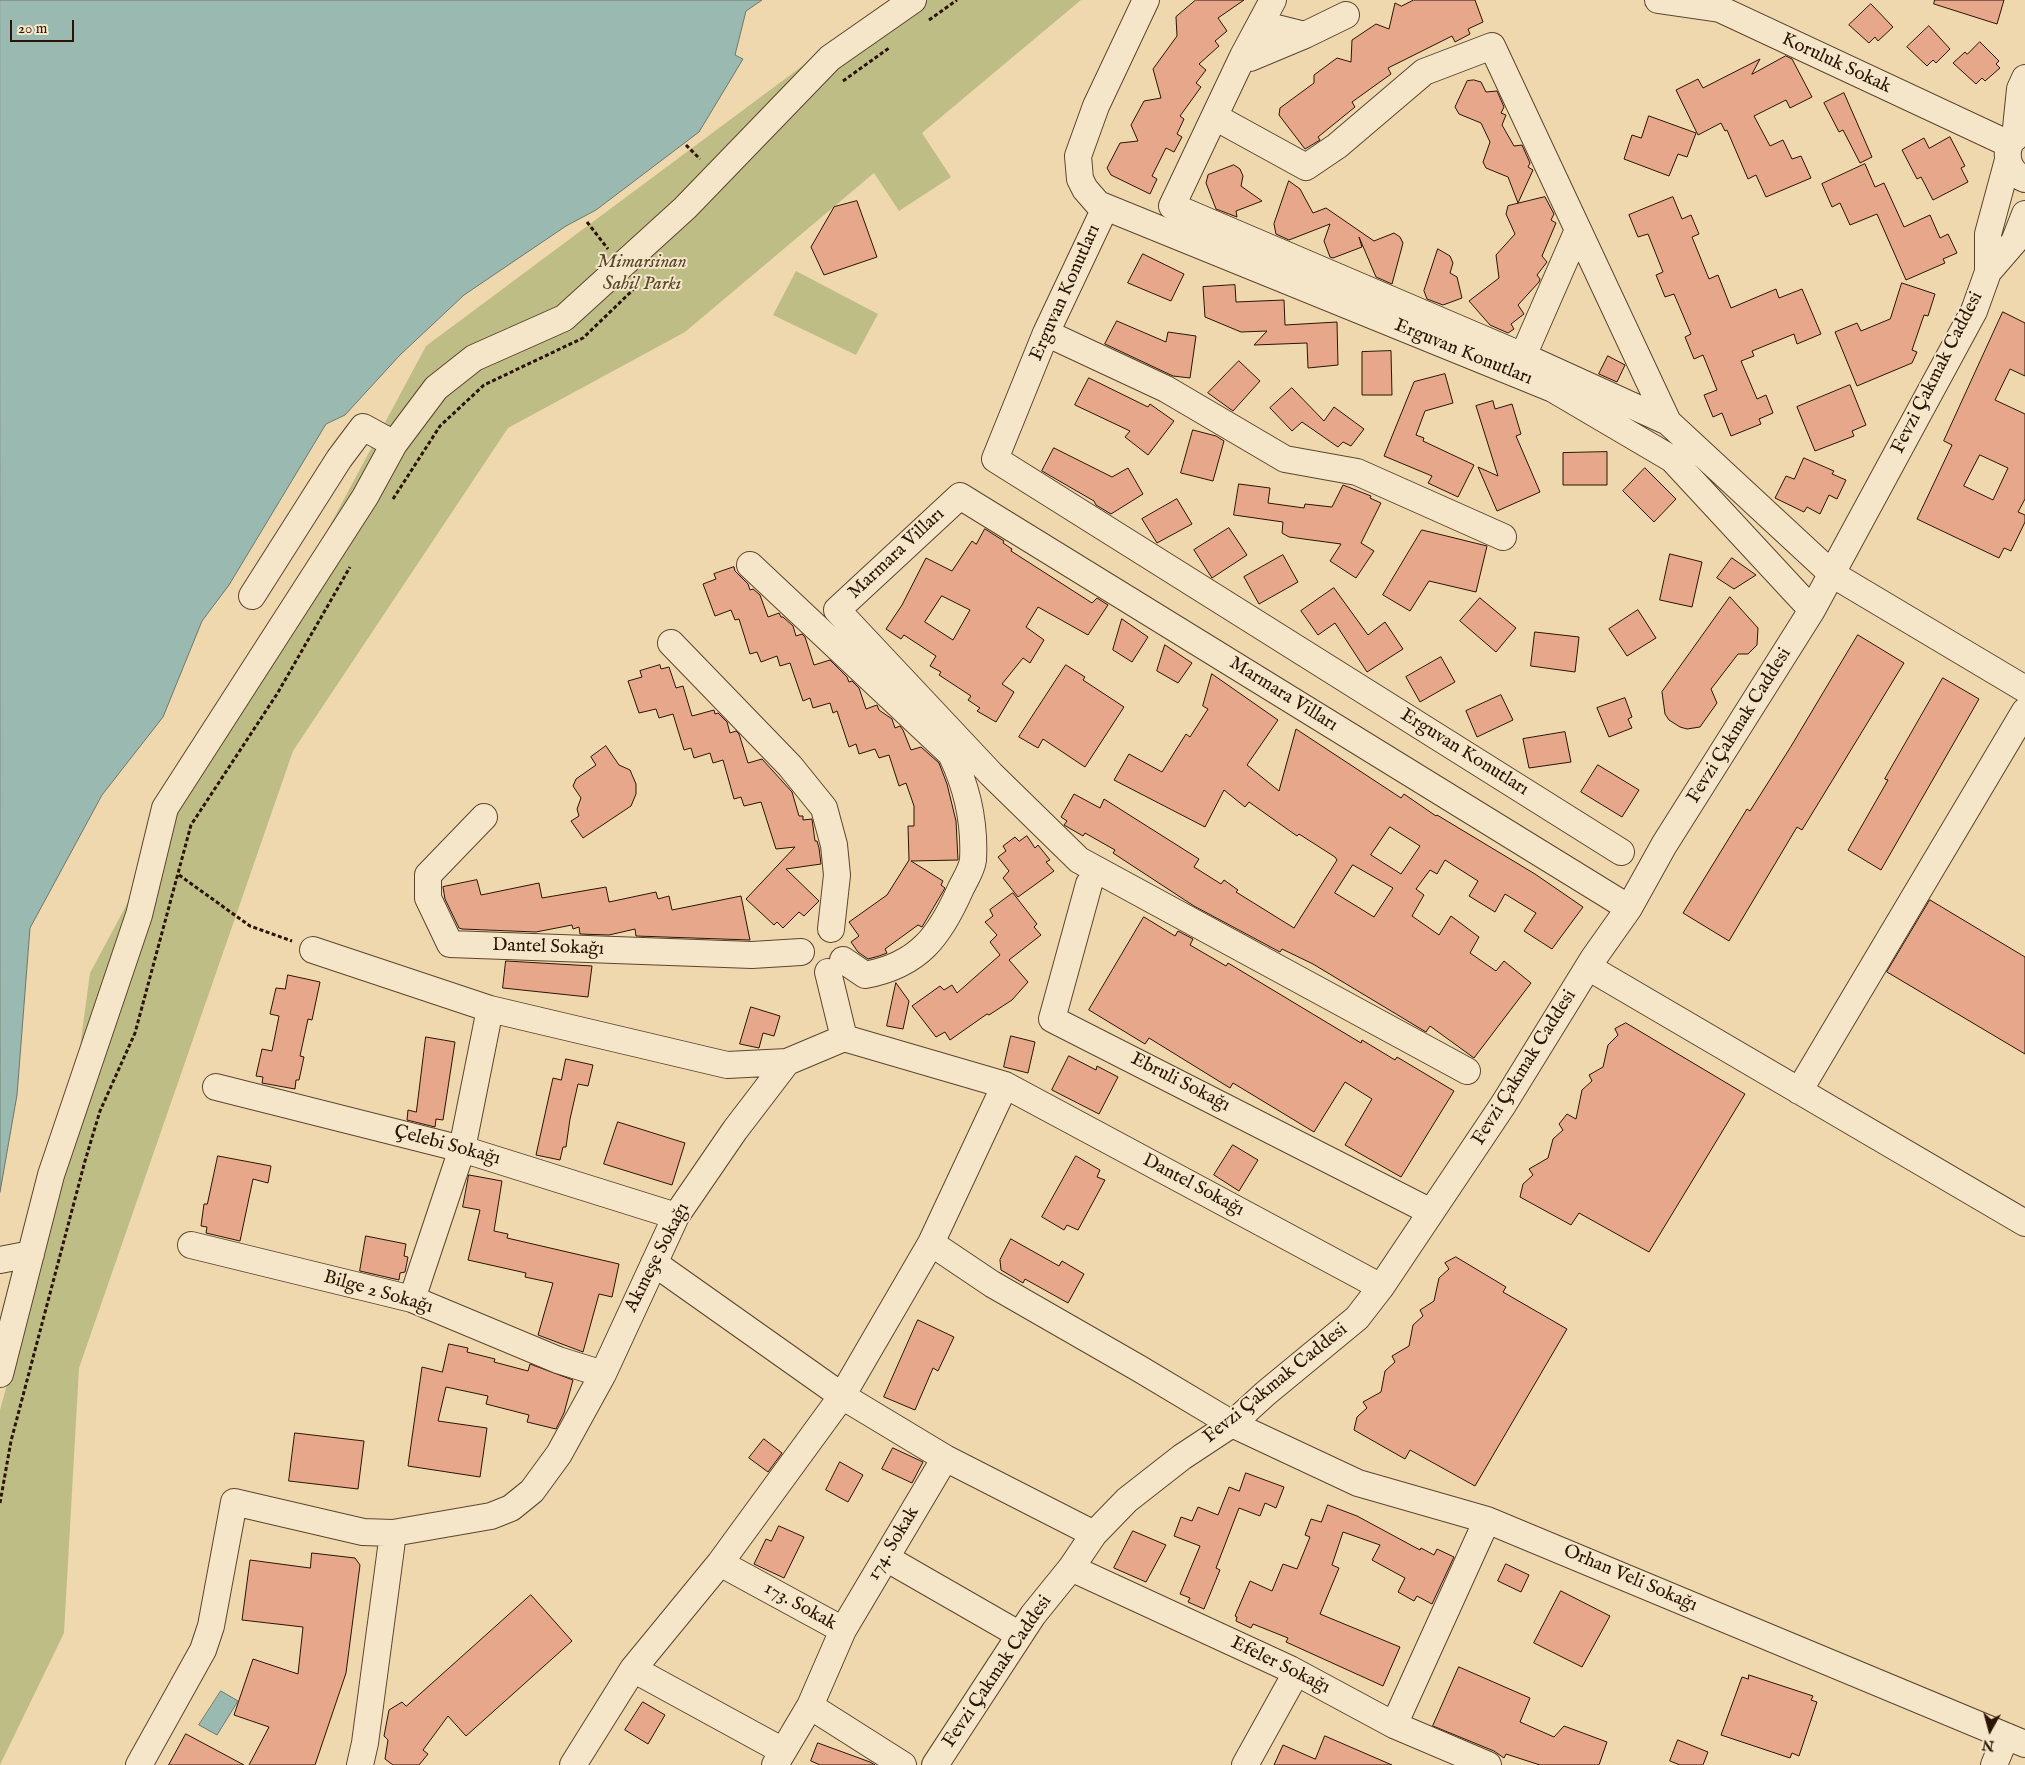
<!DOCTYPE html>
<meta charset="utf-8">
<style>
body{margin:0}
#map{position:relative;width:2025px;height:1765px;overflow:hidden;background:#efd8ad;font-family:"IM FELL English",serif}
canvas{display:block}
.north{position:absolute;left:1965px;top:1705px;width:50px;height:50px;-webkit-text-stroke:4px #f5e6ca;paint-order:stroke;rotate:187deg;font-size:14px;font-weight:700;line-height:20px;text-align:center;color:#2b1402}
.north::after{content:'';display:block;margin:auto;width:18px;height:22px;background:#2b1402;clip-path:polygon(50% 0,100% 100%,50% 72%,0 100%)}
.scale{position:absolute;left:10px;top:20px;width:64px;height:22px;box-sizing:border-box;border:2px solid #2b1402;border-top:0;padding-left:6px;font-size:15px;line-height:18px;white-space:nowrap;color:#2b1402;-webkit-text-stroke:4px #f5e6ca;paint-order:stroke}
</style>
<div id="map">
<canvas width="2025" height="1765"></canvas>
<div class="north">N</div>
<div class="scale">20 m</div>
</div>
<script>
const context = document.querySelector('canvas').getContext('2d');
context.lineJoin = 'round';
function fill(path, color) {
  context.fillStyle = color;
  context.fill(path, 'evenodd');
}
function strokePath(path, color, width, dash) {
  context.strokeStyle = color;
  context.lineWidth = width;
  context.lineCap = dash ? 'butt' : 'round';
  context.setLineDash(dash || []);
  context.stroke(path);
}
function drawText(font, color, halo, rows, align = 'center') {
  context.font = font + ' "IM FELL English",serif';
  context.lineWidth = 4;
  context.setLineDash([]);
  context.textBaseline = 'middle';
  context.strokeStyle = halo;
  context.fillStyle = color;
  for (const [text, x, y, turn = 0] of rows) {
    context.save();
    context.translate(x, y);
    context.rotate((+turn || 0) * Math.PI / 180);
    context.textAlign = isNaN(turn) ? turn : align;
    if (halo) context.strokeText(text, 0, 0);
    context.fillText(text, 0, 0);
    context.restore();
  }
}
fill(new Path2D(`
 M891,0H1081L922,133L951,177L899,211L874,173L685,332L508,428L293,751L79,1368L64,1633L0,1765V1410L61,1188L90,973L426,346Z
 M796,271L878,314L856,355L773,315Z`), '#bfbd86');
const water = new Path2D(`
 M0,0H762L746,11L735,55L743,59L699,132L596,210L566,226L464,295L400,355L345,415L326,424L229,585L202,621L163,717L102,795L30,928L17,1095L0,1192Z
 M221,1691L238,1701L217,1735L199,1725Z`);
fill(water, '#9ab9b0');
strokePath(water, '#6e776a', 1);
const building = new Path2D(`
 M1196,0H1244L1218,18L1227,31L1215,41L1219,46L1199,64L1206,70L1196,83L1201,87L1180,116L1184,119L1177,134L1182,137L1174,152L1166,148L1152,176L1157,179L1150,194L1111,175L1107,168L1120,143L1138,141L1131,125L1144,101L1161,98L1153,69L1177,36L1176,17Z
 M1414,0H1475L1483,22L1468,29L1470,34L1455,42L1452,36L1388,68L1391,74L1352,102L1355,107L1318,137L1320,140L1305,149L1279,115L1280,108L1314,83V75L1337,58L1351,62L1352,40L1376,24L1389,29L1395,3L1401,6Z
 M1935,0H2004L1997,24L1934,4Z
 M1871,4L1893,27L1878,41L1875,37L1869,43L1849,25Z
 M1929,26L1950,49L1936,63L1933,60L1927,66L1907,47Z
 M1980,42L1999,61L1996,64L2000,68L1985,81L1982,78L1976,84L1953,63L1965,52L1967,54Z
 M1786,56L1792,59L1812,97L1790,108L1786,100L1754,116L1770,146L1783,140L1792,159L1801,156L1811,178L1766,197L1756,175L1748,179L1727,130L1725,131L1721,123L1698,135L1676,90L1698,79L1703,88L1760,59L1752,74Z
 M1474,80L1481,82L1486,92L1497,91L1504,107L1501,113L1506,115L1502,125L1514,146L1522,145L1530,163L1528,167L1533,170L1518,203L1508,177L1486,168L1483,162L1490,142L1481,123L1459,114L1455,107L1467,81Z
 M1844,93L1872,157L1860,163L1843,130L1839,132L1824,103Z
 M1649,116L1696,133L1687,157L1678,154L1669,176L1624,159L1632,135L1641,138Z
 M1950,137L1965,166L1961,168L1968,182L1933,200L1921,177L1917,179L1902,150L1924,138L1929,148Z
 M1865,164L1875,187L1884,183L1904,227L1930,215L1940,238L1948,234L1957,253L1943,259L1945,263L1906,280L1877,214L1850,225L1840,203L1832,207L1822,184Z
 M1234,165L1240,169L1243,176L1241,186L1262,201L1236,211L1237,217L1216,209L1206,183L1208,175Z
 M1289,181L1300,189L1313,213L1326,208L1374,241L1394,233L1400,237L1403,243L1392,284L1376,277L1359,237L1362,247L1333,258L1330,257L1324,241L1330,224L1289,240L1276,234L1274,224Z
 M1545,197L1554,214L1551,220L1556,223L1542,256L1547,262L1537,275L1540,279L1539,282L1518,305L1524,314L1511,324L1514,329L1508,333L1490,325L1469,301L1499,278L1496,255L1515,234L1506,214L1508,206Z
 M1673,197L1682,219L1691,215L1699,234L1692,237L1709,279L1718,275L1731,308L1776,289L1779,298L1802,289L1821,334L1797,344L1794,334L1752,351L1754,356L1741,361L1757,399L1766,395L1773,413L1759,419L1761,424L1731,436L1722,413L1713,417L1704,395L1717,390L1703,355L1694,359L1685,337L1691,334L1674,294L1665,297L1656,275L1663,272L1648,234L1638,237L1629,215Z
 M857,201L877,257L824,275L811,247L834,207Z
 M1438,249L1450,256L1453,263L1450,273L1457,277L1462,298L1443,305L1427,299L1424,291Z
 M1143,254L1184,274L1171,301L1128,283Z
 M1902,283L1935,294L1928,316L1924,315L1912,350L1917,352L1912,363L1857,386L1835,332L1857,323L1861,331L1890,319Z
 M1235,285L1236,302L1284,300L1285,325L1337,322L1338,365L1308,368L1307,343L1254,345L1267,331L1241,332L1205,317L1203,287Z
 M2003,312L2025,323V376L2010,369L1995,400L2025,414V499L2018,512L2025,515V522L2011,551L2004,548L1999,558L1917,519L1952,445L1944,441ZM1980,455L2008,468L1993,500L1964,486Z
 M1117,321L1166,342L1168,332L1196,336L1190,378L1173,376L1105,344Z
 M1391,351L1392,395H1362V352Z
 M1608,356L1625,365L1617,382L1599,374Z
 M1239,361L1260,381L1233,411L1208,393Z
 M1445,374L1453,403L1425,411L1416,435L1424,438L1423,441L1474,465L1458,497L1428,483L1432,476L1384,456L1414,382Z
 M1089,378L1148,407L1150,404L1174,421L1148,455L1125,437L1130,431L1075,405Z
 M1850,385L1866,425L1852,431L1854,436L1815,451L1797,407Z
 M1292,388L1324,421L1334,407L1364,429L1351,446L1343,442L1338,447L1302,422L1292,431L1270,408Z
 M1493,401L1495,409L1512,404L1521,434L1516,436L1540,492L1497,511L1478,467L1498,476L1476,406Z
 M1193,430L1216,436L1224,441L1213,481L1181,473Z
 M1054,448L1112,477L1128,468L1143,494L1111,514L1096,505L1094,501L1042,471Z
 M1607,452V485H1563V453Z
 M1804,458L1834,471L1832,474L1846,480L1837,499L1829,495L1820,514L1807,507L1804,512L1775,498L1786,476L1794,479Z
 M1645,468L1676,499L1654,522L1623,491Z
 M1239,484L1270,488L1268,503L1304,508L1305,504L1332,507L1343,485L1371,496L1370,498L1381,503L1361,543L1374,551L1356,578L1330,561L1341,544L1289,537L1282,533L1283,522L1234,515Z
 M1177,499L1192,524L1157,543L1142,519Z
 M1229,528L1247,555L1212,578L1194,550Z
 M985,529L1004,541L1003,543L1012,549L1011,551L1092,603L1097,598L1108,605L1088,635L1038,607L1026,627L1044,640L1030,663L1023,658L1002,684L1014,692L996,722L977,711L980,708L968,700L971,696L939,675L941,672L930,666L936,656L904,635L901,639L886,629L902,605L926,558L952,571L972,541L976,544ZM942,596L970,610L953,640L925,622Z
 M1422,530L1487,546L1476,592L1429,581L1410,611L1383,595Z
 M1670,554L1702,562L1692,607L1660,600Z
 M1283,555L1298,582L1259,604L1244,577Z
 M1732,558L1756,575L1734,589L1717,578Z
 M734,567L735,571L748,584L750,590L753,589L760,595L768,617L779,613L781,617H783L793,626L796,636L802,634L805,637L814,665L830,660L847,677L849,682L852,681L859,688L866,709L877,705L879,710L892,719L895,728L900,726L903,730L911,750L921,747L939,763L947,784L956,821L958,860L911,861L943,881L941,885L945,888L922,927L918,925L885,949L887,953L879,956L868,959L858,952L851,942L859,936L849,922L887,895L909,860L908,826H914V806L906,783L899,786L889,755L879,758L875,749L859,754L856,744L849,747L837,711L833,713L830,703L813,708L810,698L803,701L790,663L780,666L777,656L761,662L757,652L750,654L739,619L735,620L731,610L715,616L703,584L716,579L714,574Z
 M1334,588L1368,635L1385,622L1403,649L1367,672L1335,623L1318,635L1301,611Z
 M1730,597L1758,628L1757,645L1748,654H1738L1711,689L1717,703L1700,727L1687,729L1680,727L1669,720L1665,714L1662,692Z
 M1480,598L1516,628L1496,652L1460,621Z
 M1638,610L1656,638L1627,656L1609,629Z
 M1122,619L1148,637L1132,662L1113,650Z
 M1535,632L1579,637L1575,672L1531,666Z
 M1858,635L1904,663L1802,830L1797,827L1729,941L1683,913L1747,809L1750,811L1790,748Z
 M1165,645L1192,663L1178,683L1157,671Z
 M1441,657L1455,682L1420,702L1406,677Z
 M660,665L661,669L669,667L676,688L683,686L692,716L714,710L715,714L718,713L727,722L730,733L736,731L739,734L748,763L762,759L792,792L799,816H803V820L812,819L815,841H817L819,848L821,864L786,869L819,901L804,916L799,912L783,928L777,922L774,925L746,899L795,847L776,849L761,802L744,806L741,797L734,799L723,760L713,763L710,753L694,758L691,748L684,750L673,714L659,718L656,709L639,713L628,681L642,677L640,671Z
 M1066,665L1085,677L1083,680L1124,707L1085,767L1043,739L1038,748L1019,737Z
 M1212,674L1278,720L1247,765L1279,791L1296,729L1401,798L1404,794L1436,816L1437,815L1535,874L1583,907L1552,949L1524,931L1536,913L1505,894L1495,912L1469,896L1478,881L1445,860L1437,874L1430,870L1416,889L1424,895L1412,916L1439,935L1451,916L1479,937L1470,953L1496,971L1504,961L1531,983L1474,1058L1430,1026L1426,1032L1313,964L1282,949L1280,952L1194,906L1113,853L1115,850L1085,833L1083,836L1064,825L1067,821L1061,817L1074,794L1100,808L1104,799L1199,859L1194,867L1221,884L1224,880L1238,890L1236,892L1294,928L1337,860L1335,857L1299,834L1297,836L1249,802L1245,807L1224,790L1205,827L1114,780L1129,754L1162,772L1186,734L1190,737L1208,709L1203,706ZM1390,827L1420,846L1401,874L1371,855ZM1353,865L1393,888L1374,917L1335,893Z
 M1943,678L1979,699L1881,870L1848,850L1888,780L1885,779Z
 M1501,695L1513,720L1477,737L1466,711Z
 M1625,698L1632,717L1628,719L1632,728L1609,737L1597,708Z
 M1565,732L1571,762L1529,768L1523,739Z
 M606,746L619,765L630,770L636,784V794L631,806L583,838L571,821L579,816L577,809L581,798L573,786L576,779L596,765L591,757Z
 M1598,765L1639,790L1622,817L1581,792Z
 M1027,836L1035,848L1038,845L1050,860L1046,862L1054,871L1018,897L1003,878L1009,871L998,857L1006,851L1003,846L1015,837L1019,841Z
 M477,880L481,895L539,883L542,898L606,887L609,902L656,892L658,899L669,896L672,910L741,896L750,940L636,936L635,929L609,935L580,934L579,927L573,929L572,925L536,932L462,929L459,928L445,899L443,887Z
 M1013,893L1037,924L1034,927L1041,935L1009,960L1028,982L1012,1000L989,1015L987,1014L950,1040L945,1032L936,1037L912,1006L940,986L944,990L952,985L957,993L1000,955L990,942L997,935L985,922L993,916L990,910Z
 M1930,900L2025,957V1054L1887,972Z
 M1144,917L1175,936L1178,931L1193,939L1190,945L1226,966L1228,963L1361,1043L1362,1040L1395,1060L1397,1057L1454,1091L1401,1177L1345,1145L1372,1099L1345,1082L1314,1132L1233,1083L1230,1088L1149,1038L1145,1044L1089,1010Z
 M506,961L592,966L588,997L503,988Z
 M288,975L320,982L312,1020L308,1019L300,1056L304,1057L299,1080H296L295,1089L262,1083L263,1077L256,1076L262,1049L272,1051L279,1016L270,1014L276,988L285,989Z
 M896,983L909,1001L903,1029L887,1026Z
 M751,1007L780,1016L774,1036L763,1033L759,1048L740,1044Z
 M1626,1023L1745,1094L1649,1252L1579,1213L1571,1225L1520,1197L1523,1184L1533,1175L1529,1169L1548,1158L1553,1139L1563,1130L1559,1124L1567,1114L1576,1119L1582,1090L1592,1081L1589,1075L1603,1067L1608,1045L1618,1035L1615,1029Z
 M1011,1036L1035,1042L1028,1073L1004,1067Z
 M426,1037L455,1042L443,1120L436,1119L435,1127L407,1120L408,1110L416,1112Z
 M1069,1056L1096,1070L1097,1066L1118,1077L1099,1114L1052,1090Z
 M566,1059L593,1065L588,1086L578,1084L570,1119L566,1147H563L560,1160L536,1155L553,1078L561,1080Z
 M618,1122L685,1143L672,1185L604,1164Z
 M1233,1145L1258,1160L1239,1191L1214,1175Z
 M218,1156L271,1166L268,1183L253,1179L240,1241L206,1233L207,1227L201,1226L204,1204H207Z
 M1076,1156L1100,1170L1097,1177L1105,1180L1078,1230L1067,1225L1064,1230L1042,1217Z
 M469,1175L502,1181L494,1231L508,1234L507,1238L619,1264L612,1297L599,1294L583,1352L538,1335L553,1283L525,1277L526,1273L468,1260L480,1210L463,1207Z
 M366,1236L406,1244L404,1256L408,1257L405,1272L400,1273L399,1280L360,1271Z
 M1011,1239L1059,1266L1062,1261L1084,1274L1068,1303L1025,1279L1023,1283L1001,1270L1000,1260Z
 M1456,1257L1506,1287L1503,1292L1567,1329L1475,1486L1410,1450L1405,1459L1354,1430L1357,1417L1367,1408L1363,1402L1381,1392L1385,1371L1395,1362L1392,1356L1409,1346L1413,1325L1423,1316L1420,1310L1434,1301L1439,1278L1449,1269L1445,1263Z
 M918,1320L954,1337L938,1371L933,1368L915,1410L884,1397Z
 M449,1344L468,1348L467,1352L495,1359L494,1362L528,1371L530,1364L573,1380L564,1413L556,1429L527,1422L529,1415L486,1404L488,1396L446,1387L438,1421L487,1428L480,1477L408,1466L422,1367L442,1372Z
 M295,1433L364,1441L358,1489L289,1481Z
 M764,1439L782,1453L768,1472L749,1458Z
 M893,1448L923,1462L912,1483L882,1469Z
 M840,1462L863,1475L848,1502L826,1490Z
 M1246,1473L1284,1487L1276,1508L1265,1503L1260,1516L1239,1508L1216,1568L1220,1570L1204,1609L1188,1602L1190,1598L1180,1594L1200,1546L1174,1536L1181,1517L1192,1521L1198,1507L1218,1515L1229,1487L1239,1491Z
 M1328,1505L1357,1516L1420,1550L1421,1548L1434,1555L1437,1549L1454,1557L1432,1604L1417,1596L1414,1601L1398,1592L1405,1578L1372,1560L1380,1545L1343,1532L1332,1565L1339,1568L1320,1614L1400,1647L1383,1686L1286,1642L1288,1638L1253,1624L1251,1628L1236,1621L1237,1617L1235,1616L1250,1581L1272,1591L1283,1564L1297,1569L1310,1537L1305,1535L1311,1519L1321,1522Z
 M779,1526L804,1537L784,1578L754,1564L766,1539L771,1541Z
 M1133,1531L1166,1545L1146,1582L1114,1568Z
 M312,1553L355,1558L360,1565L346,1673L315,1765H249L269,1727L234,1715L253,1659L298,1674L303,1627L242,1620L250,1560L310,1568Z
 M1506,1564L1529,1575L1521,1592L1498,1581Z
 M1561,1591L1610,1616L1582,1667L1534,1643Z
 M531,1595L572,1641L466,1736L448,1716L423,1750L428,1754L419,1765H393L385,1759L388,1740L384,1736L389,1710L402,1702L406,1706Z
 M1459,1667L1530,1698L1520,1722L1554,1737L1564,1726L1607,1742L1599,1765H1540L1506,1754L1504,1758L1494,1751L1433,1726Z
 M1749,1675L1813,1696L1811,1700L1817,1702L1799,1756L1792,1753L1790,1758L1721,1735L1742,1677L1748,1679Z
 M643,1702L665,1715L648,1744L625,1730Z
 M186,1734L244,1765H169Z
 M1325,1736L1392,1765H1274L1283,1745L1315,1759Z
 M1678,1740L1708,1752L1703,1765H1680L1670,1761Z
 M818,1743L870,1762L875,1765H820L811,1761Z`);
fill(building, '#e7a78b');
strokePath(building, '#2b1402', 1);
const minor = new Path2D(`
 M1146,0L1096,106L1078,156L1080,179L1085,189L1098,204L1553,389L1672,459L1812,610
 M1273,0L1243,56L1172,206L1523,356L1668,422
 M1658,0L1720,9L2009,144
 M1261,24L1305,35L1346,15
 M1243,56L1250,58L1305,35
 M1215,117L1306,167L1337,146L1424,72L1492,46L1668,422L1832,574L2025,689
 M2025,132C2001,139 2003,171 2025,179
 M2015,138L2020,89L2025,78
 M1105,208L1046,333L995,459L1621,852
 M1988,272V234L2008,160
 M1046,333L1166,389L1285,459L1357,472L1503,537
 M1523,356L1578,230
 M750,565L951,754C967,787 975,823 973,860C972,869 965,880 961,888C940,936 919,965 865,975L843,960
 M252,596L339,459L363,427L394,444
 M671,643L790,766L824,808L834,845L837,875L831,929
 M484,817L428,875V898L450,944L752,955L801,952
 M1089,884L1052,1019L1431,1212
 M313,950L490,1009L727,1065L787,1062L844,1038L828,972
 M1588,967L2025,1223
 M1467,1071L1079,860L991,774L837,610L960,496L1629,908
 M1005,1085L1381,1287
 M216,1087L462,1149L676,1216
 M1799,1091L2025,711
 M931,1243L992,1284L1140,1369L1232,1424L1358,1483L1487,1520L2025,1744
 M191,1245L412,1299L558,1360L603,1374L676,1216L735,1130L787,1062
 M0,1260L31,1254
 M654,1263L842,1396L931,1243L1005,1085L844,1038
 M412,1299L462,1149L490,1009
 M0,1374L51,1175L139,915L165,808L365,497L394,444L436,388L474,358L564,318L685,208L830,58L913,0
 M886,1558L1020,1635
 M720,1563L843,1630L810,1706L903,1765
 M1071,1568L1290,1669L1394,1725L1488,1765
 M843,1630L945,1458
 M633,1669L783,1751
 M1394,1725L1487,1520
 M139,1765L203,1650L211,1626L234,1502L363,1532L393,1533L491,1516L511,1508L532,1491L559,1454L603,1374
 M360,1765L365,1743L393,1533
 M573,1765L633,1669L720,1563L842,1396L945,1458L1094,1534
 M775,1765L810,1706
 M935,1765L1033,1615L1071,1568L1094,1534L1127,1500L1182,1457L1232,1424L1266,1393L1357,1318L1381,1287L1503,1105L1593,959L1629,908L1664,845L1812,610L1974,311L1988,272L2014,242L2025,214
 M1245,1765L1296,1673
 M1994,1765L2006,1736`);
strokePath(minor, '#5c452d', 28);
strokePath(new Path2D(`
 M929,20L957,0
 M843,81L889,48
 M686,145L700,159
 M587,222L608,249
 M393,499L440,426L484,385L583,338L637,286
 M179,875L250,926L292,941
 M0,1503L11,1441L85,1161L100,1111L135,1033L191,825L277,694L350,567`), '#2b1402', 3, [4, 2.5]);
strokePath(minor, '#f5e6ca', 26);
drawText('19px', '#2b1402', '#f5e6ca', [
 ["Koruluk Sokak",1836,64,25],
 ["Erguvan Konutları",1066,293,-66],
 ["Erguvan Konutları",1463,353,22],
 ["Fevzi Çakmak Caddesi",1938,373,-63],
 ["Marmara Vilları",897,554,-43],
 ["Marmara Vilları",1283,695,32],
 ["Fevzi Çakmak Caddesi",1740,726,-58],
 ["Erguvan Konutları",1464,753,32],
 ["Dantel Sokağı",548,948,2],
 ["Fevzi Çakmak Caddesi",1525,1068,-58],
 ["Ebruli Sokağı",1180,1083,27],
 ["Çelebi Sokağı",447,1146,15],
 ["Dantel Sokağı",1193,1186,28],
 ["Akmeşe Sokağı",658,1258,-63],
 ["Bilge 2 Sokağı",378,1293,16],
 ["Fevzi Çakmak Caddesi",1276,1384,-39],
 ["174. Sokak",894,1544,-59],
 ["Orhan Veli Sokağı",1630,1579,23],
 ["173. Sokak",800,1607,29],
 ["Efeler Sokağı",1280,1666,26],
 ["Fevzi Çakmak Caddesi",998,1672,-56]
]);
drawText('italic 19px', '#57472a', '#f5e6ca', [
 ["Mimarsinan",642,263],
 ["Sahil Parkı",642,285]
]);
</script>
